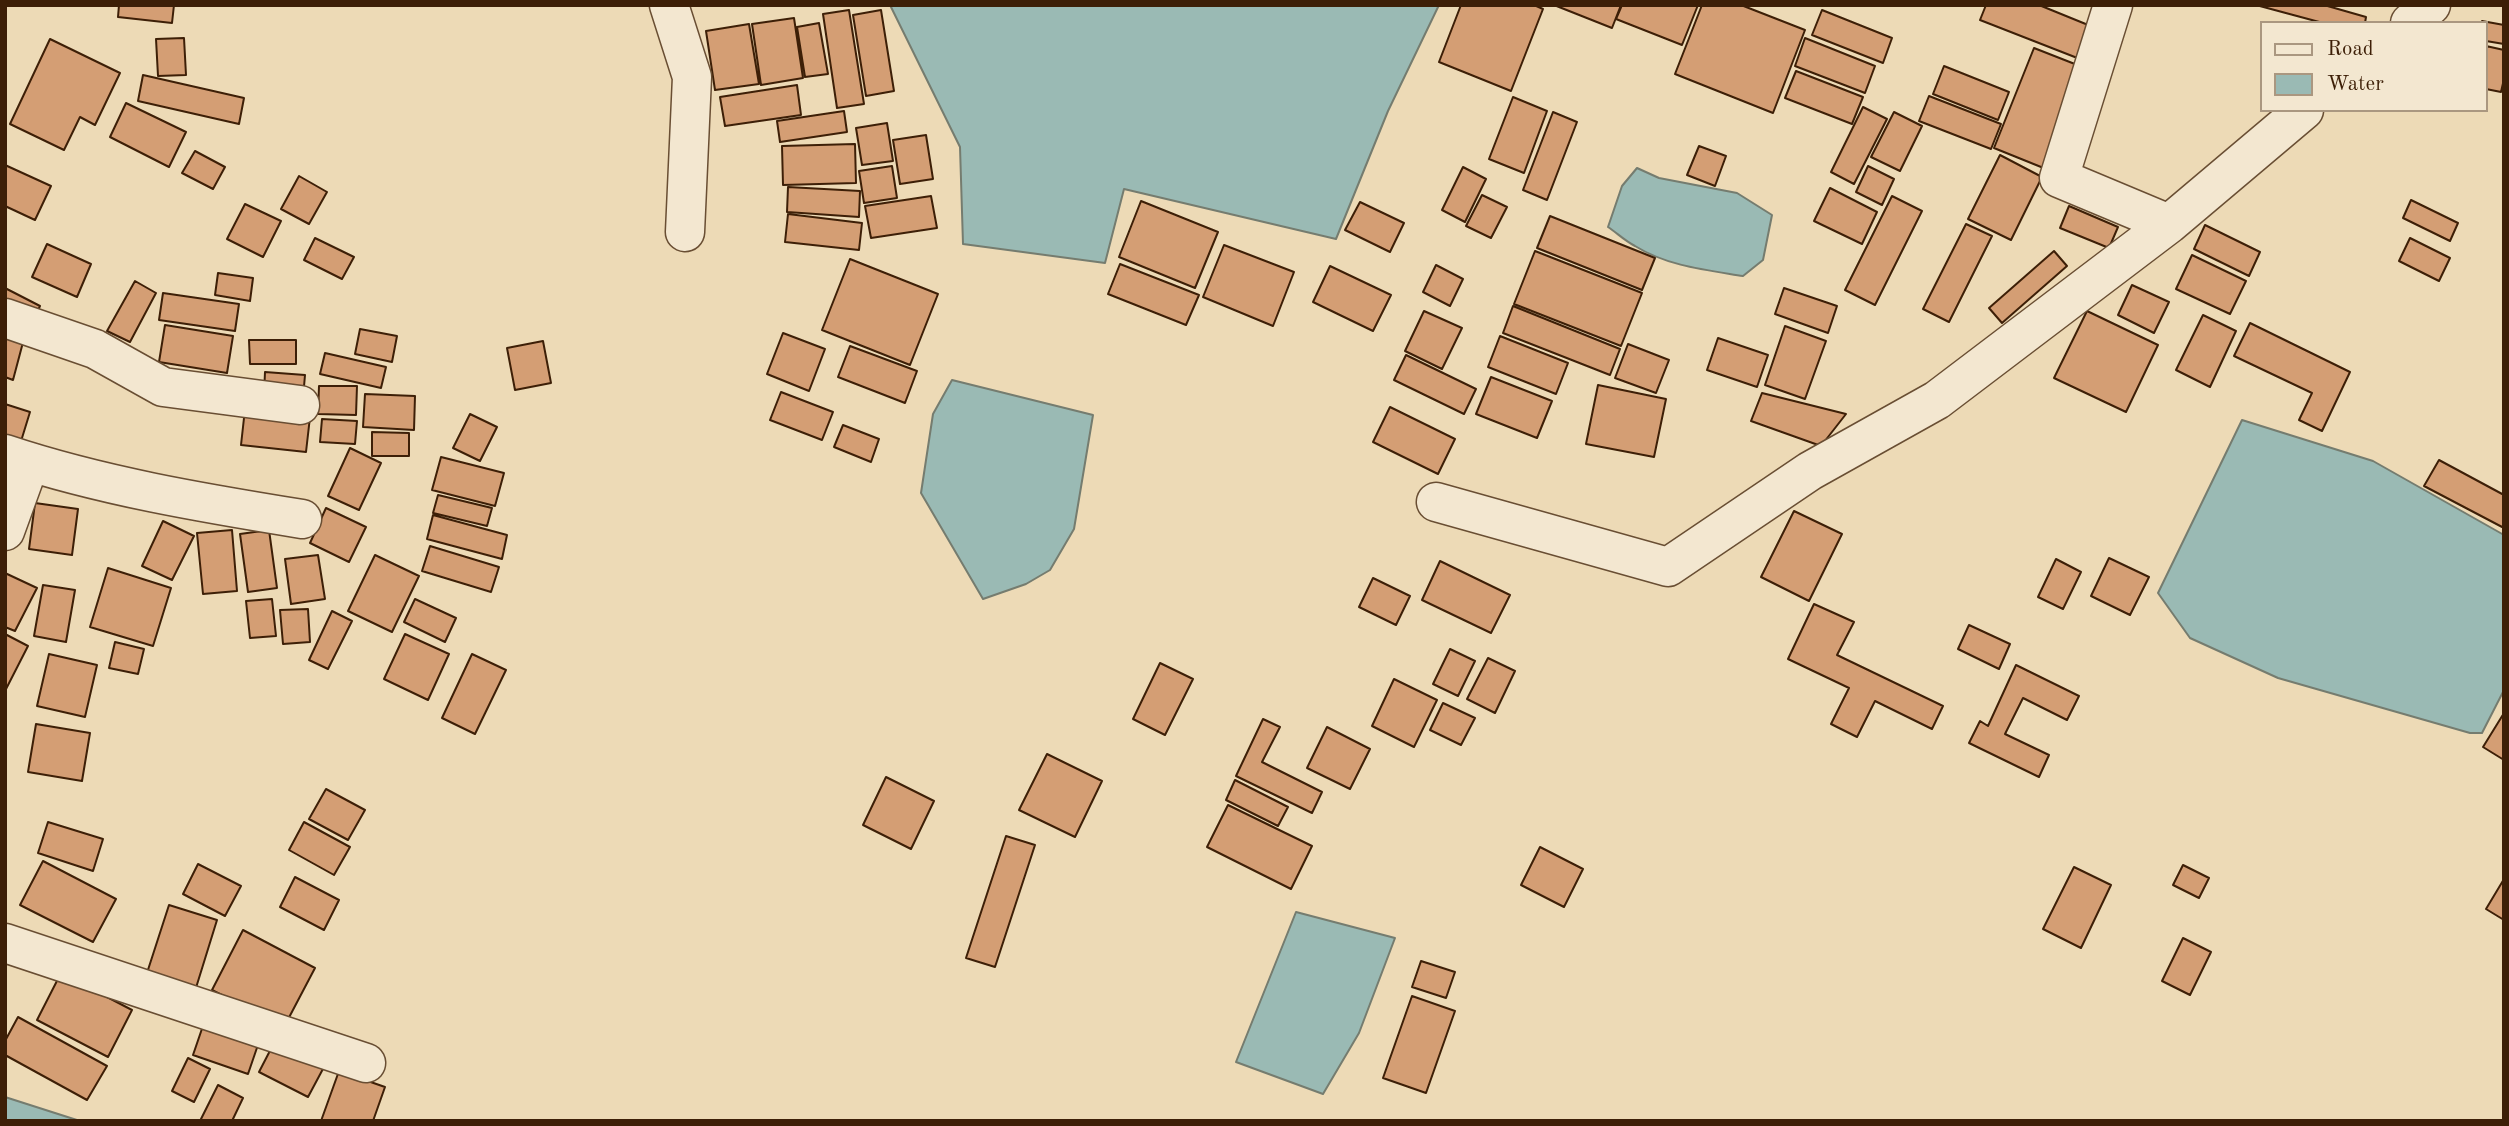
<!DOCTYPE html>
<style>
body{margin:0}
#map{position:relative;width:2509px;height:1126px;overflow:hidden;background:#eddab6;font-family:"Old Standard TT",serif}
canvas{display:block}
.frame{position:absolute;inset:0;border:7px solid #3d1f07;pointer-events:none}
.legend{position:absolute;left:2260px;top:21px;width:228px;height:91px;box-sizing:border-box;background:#f3e7d0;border:2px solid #aa9780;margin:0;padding:9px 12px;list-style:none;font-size:21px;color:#3d1f07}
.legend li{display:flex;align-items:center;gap:14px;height:35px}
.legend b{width:35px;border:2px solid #aa9780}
</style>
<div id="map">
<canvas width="2509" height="1126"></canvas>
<div class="frame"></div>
<ul class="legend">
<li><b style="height:9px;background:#f3e7d0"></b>Road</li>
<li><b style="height:19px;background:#9abab4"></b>Water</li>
</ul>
</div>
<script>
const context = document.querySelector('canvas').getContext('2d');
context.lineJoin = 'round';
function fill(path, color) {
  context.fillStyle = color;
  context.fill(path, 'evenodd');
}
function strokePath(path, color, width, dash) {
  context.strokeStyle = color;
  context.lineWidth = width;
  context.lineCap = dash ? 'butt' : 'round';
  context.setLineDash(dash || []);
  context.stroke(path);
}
const water = new Path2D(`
 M890,5H1439L1388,111L1336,239L1124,189L1105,263L963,244L960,147Z
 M1637,168L1659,178L1737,193L1772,215L1763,260L1743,276C1706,270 1667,266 1635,246C1625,241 1617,233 1608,227L1622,186Z
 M952,380L1093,415L1074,529L1050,570L1026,584L983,599L921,493L933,414Z
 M2242,420L2373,461L2504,535V690L2482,733H2470L2278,678L2190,638L2158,593Z
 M1296,912L1395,938L1359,1033L1323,1094L1236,1062Z
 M5,1097L80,1121H5Z`);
fill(water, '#9abab4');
strokePath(water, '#757c6f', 2);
const building = new Path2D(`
 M119,5H174L172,23L118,17Z
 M1461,5H1534L1543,9L1511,91L1439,62Z
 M1554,5H1621L1612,28Z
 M1622,5H1698L1682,45L1616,19Z
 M1702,5H1741L1805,30L1773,113L1675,74Z
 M1986,5H2039L2098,29L2085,61L1980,20Z
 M2256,5H2324L2366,17L2365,23H2323Z
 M849,10L864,104L837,108L823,14Z
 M881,10L894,91L866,96L853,15Z
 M1822,10L1892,38L1883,63L1812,35Z
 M794,18L803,78L761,85L752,24Z
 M2482,21L2504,25V44L2486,41V23Z
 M819,23L828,74L805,77L797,27Z
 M749,24L759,84L715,90L706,31Z
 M184,38L186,75L158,76L156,39Z
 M1805,38L1875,66L1865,93L1795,66Z
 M50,39L120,73L95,125L80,117L64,150L10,124Z
 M2486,46L2504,50V79L2501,92L2486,89Z
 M2034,48L2085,68L2046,169L1994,148Z
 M1944,66L2009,92L1998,120L1933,94Z
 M1796,71L1863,97L1852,124L1785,98Z
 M143,75L244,98L239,124L138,101Z
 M797,85L801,115L725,126L720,97Z
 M1929,96L2001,124L1991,149L1919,121Z
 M1513,97L1547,111L1524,173L1489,159Z
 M126,103L186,132L169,167L110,137Z
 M1863,107L1887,119L1854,184L1831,172Z
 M844,111L847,132L780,142L777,121Z
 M1553,112L1577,122L1547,200L1523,190Z
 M1894,112L1922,126L1900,171L1871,157Z
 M887,123L893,161L862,165L856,128Z
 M926,135L933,179L900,184L893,140Z
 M855,144L856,183L783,185L782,146Z
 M1699,146L1726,156L1715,186L1687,175Z
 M195,151L225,167L213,189L182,173Z
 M2000,155L2042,177L2011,240L1968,219Z
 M5,165L51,186L35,220L5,206Z
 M892,166L897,198L864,203L859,171Z
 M1868,166L1894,179L1882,205L1856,192Z
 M1463,167L1486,179L1465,222L1442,210Z
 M299,176L327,192L309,224L281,209Z
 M788,187L860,191L859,217L787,212Z
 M1830,188L1877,212L1862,244L1814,221Z
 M1482,195L1507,207L1491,238L1466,226Z
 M931,196L937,228L871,238L865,206Z
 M1892,196L1922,211L1875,305L1845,290Z
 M2411,200L2458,223L2450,241L2403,218Z
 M1141,201L1218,232L1195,288L1119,257Z
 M1360,202L1404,223L1390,252L1345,230Z
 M245,204L281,221L263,257L227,239Z
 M2069,206L2118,227L2109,248L2060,228Z
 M788,214L862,223L859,250L785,242Z
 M1550,216L1655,258L1642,290L1537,248Z
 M1966,224L1992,236L1949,322L1923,309Z
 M2205,225L2260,252L2249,276L2194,249Z
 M315,238L354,257L342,279L304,260Z
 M2410,238L2450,258L2439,281L2399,261Z
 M47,244L91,264L77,297L32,277Z
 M1224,245L1294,272L1273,326L1203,297Z
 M1535,251L1642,293L1621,346L1514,304Z
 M2054,251L2067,266L2002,323L1989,308Z
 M2192,255L2246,281L2230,314L2176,289Z
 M850,259L938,294L910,365L822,330Z
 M1120,264L1199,295L1186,325L1108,294Z
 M1436,265L1463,279L1450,306L1423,292Z
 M1330,266L1391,295L1373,331L1313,302Z
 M218,273L253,278L250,301L215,295Z
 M135,281L156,293L130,342L107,331Z
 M2132,285L2169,302L2154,333L2118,315Z
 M5,288L40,306L33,321L5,308Z
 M1784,288L1837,306L1828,333L1775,314Z
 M163,293L239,304L235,331L159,320Z
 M1513,306L1620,349L1610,375L1503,333Z
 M1424,311L1462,328L1442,369L1405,351Z
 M2087,311L2158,345L2126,412L2054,378Z
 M2203,315L2236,331L2210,387L2176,370Z
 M2250,323L2350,372L2322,431L2299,420L2312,393L2234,356Z
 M165,325L233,336L227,373L159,362Z
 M5,326L26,331L13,380L5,377Z
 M1785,326L1826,341L1805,399L1765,385Z
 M360,329L397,336L392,362L355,354Z
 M783,333L825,349L809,391L767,374Z
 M1500,336L1568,363L1556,394L1488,367Z
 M1718,338L1768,355L1757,387L1707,370Z
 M249,340H296V364H250Z
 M543,341L551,383L515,390L507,348Z
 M1628,344L1669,360L1656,393L1615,378Z
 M850,346L917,371L905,403L838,377Z
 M325,353L386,367L381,388L320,374Z
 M1406,355L1476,389L1464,414L1394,380Z
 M265,372L305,375L303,398L264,395Z
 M1491,377L1552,401L1537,438L1476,414Z
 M1598,385L1666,399L1654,457L1586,444Z
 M319,386H357L356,415L318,414Z
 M781,392L833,412L822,440L770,420Z
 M1762,393L1846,414L1821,446L1751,421Z
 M365,394L415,396L414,430L363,427Z
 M5,404L30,412L18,451L5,447Z
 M1390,407L1455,439L1438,474L1373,442Z
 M245,409L310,417L306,452L241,445Z
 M470,414L497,427L480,461L453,448Z
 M322,419L357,421L355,444L320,442Z
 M843,425L879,439L871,462L834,447Z
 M372,432L409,433V456H372Z
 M350,448L381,463L359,510L328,496Z
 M441,457L504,473L495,506L432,490Z
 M2439,460L2504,495V528L2424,486Z
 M438,495L492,508L487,526L433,513Z
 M35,503L78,509L72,555L29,549Z
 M326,508L366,527L349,562L310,543Z
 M1794,511L1842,534L1809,601L1761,577Z
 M433,515L507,535L502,559L427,539Z
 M163,521L194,536L172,580L142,566Z
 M232,530L237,591L203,594L197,533Z
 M269,530L277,588L248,592L240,534Z
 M430,546L499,567L491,592L422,571Z
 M318,555L325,599L291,604L285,559Z
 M375,555L419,576L392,632L348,611Z
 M2109,558L2149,577L2130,615L2091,596Z
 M2056,559L2081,572L2063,609L2038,597Z
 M1440,561L1510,595L1491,633L1422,600Z
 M108,568L171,588L153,646L90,627Z
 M5,573L37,588L15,631L5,627Z
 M1373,578L1410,596L1396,625L1359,607Z
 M43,585L75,590L66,642L34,636Z
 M272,599L276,636L250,638L246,601Z
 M415,599L456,618L445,642L404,622Z
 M1814,604L1854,622L1837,655L1943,706L1932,729L1875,701L1857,737L1831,724L1849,688L1788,659Z
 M308,609L310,642L283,644L280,610Z
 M332,611L352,621L328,669L309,660Z
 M1969,625L2010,644L1999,669L1958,649Z
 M5,634L28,646L5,691Z
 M405,634L449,654L428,700L384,679Z
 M115,642L144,649L138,674L109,668Z
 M1450,649L1475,661L1458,696L1433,684Z
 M49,654L97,665L85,717L37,706Z
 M472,654L506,670L475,734L442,718Z
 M1488,658L1515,671L1495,713L1467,699Z
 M1160,663L1193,679L1165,735L1133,719Z
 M2016,665L2079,696L2067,720L2023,698L2005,734L2049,755L2039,777L1969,743L1980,721L1988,726Z
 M1394,679L1437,700L1414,747L1372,726Z
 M1443,703L1475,718L1461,745L1430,730Z
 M2504,713V760L2483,747Z
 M1263,719L1280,727L1262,762L1322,792L1312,813L1236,776Z
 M36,724L90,733L82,781L28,772Z
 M1327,727L1370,749L1350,789L1307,768Z
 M1047,754L1102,781L1075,837L1019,810Z
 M886,777L934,801L911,849L863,825Z
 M1235,780L1288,807L1278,826L1226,800Z
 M326,789L365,810L348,840L309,819Z
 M1228,805L1312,846L1291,889L1207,847Z
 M48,822L103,839L93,871L38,853Z
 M304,822L350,847L334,875L289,850Z
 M1006,836L1035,845L995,967L966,958Z
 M1540,847L1583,869L1564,907L1521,885Z
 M43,861L116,899L93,942L20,905Z
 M198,864L241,886L225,916L183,894Z
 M2183,865L2209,878L2199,898L2173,885Z
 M2074,867L2111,885L2081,948L2043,929Z
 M295,877L339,900L324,930L280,907Z
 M2504,879V920L2486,909Z
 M169,905L217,920L195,991L146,976Z
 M243,930L315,968L284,1027L212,990Z
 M2183,938L2211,952L2190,995L2162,981Z
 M1421,961L1455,972L1446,998L1412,987Z
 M61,973L132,1010L108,1057L37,1020Z
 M1412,996L1455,1011L1426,1093L1383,1078Z
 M18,1017L107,1066L87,1100L5,1055V1041Z
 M206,1017L261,1036L248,1074L193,1055Z
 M275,1041L324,1067L308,1097L259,1072Z
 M188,1058L210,1069L194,1102L172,1091Z
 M339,1071L385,1087L373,1121H321Z
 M218,1085L243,1098L232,1121H200Z`);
fill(building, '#d49e74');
strokePath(building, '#3d1f07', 2);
const minor = new Path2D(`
 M669,5L692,77L685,232
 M2113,5L2059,178L2169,224
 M2410,23L2431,5
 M5,318L95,349L163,387L300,405
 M5,454C101,486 203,503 302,519
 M1436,502L1668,567L1810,471L1937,400L2169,224L2304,110
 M5,531L30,462
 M5,943L366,1063`);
strokePath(minor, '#694e33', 41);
strokePath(minor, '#f3e7d0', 38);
</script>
